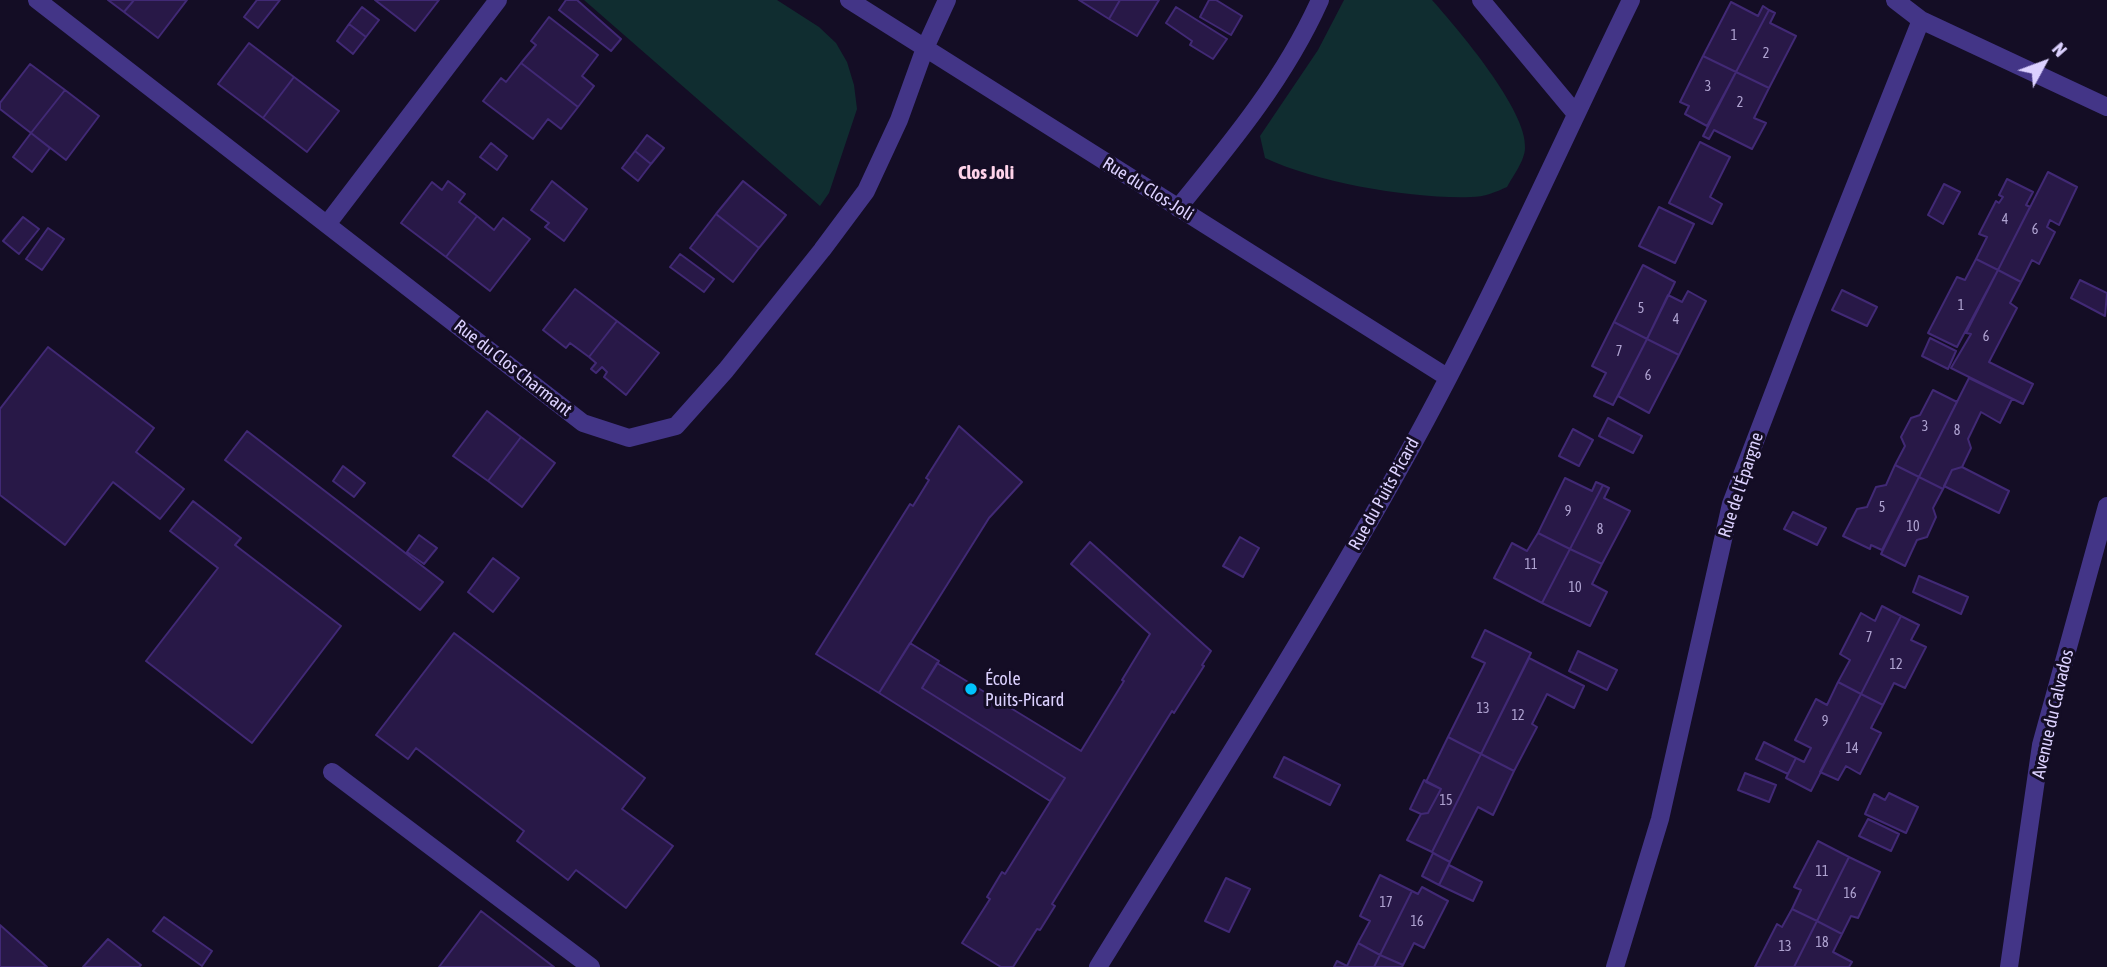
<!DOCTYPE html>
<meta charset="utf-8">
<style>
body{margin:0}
#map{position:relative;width:2107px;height:967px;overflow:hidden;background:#140d25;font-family:"Asap Condensed",sans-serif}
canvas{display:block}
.north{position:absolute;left:2009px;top:28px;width:70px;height:70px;-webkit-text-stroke:5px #140d25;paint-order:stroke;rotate:49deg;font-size:19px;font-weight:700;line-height:28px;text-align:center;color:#dcd1ff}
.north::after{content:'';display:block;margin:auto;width:24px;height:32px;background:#dcd1ff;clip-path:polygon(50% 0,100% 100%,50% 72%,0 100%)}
</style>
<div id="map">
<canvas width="2107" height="967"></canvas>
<div class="north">N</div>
</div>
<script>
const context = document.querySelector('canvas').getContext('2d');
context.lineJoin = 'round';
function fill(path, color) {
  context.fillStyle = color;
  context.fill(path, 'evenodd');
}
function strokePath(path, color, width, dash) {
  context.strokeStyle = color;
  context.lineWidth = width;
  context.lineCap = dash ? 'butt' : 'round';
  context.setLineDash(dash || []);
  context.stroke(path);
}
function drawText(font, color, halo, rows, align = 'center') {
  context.font = font + ' "Asap Condensed",sans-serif';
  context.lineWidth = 6;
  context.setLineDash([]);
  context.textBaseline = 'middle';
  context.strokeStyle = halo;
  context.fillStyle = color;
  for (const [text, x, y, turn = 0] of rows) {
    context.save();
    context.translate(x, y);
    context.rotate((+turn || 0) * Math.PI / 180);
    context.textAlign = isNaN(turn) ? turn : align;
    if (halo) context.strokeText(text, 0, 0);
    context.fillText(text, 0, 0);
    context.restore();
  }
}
fill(new Path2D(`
 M584,0H777L819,27L836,43L847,62L854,85L857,109L829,193L820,206Z
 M1344,0H1432C1457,28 1528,111 1525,148C1525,160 1513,176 1507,187C1496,192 1484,197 1471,197C1412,199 1318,183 1265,158L1260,136L1318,50Z`), '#102d30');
const building = new Path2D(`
 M108,0H134L124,12Z
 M134,0H187L158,38L124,12Z
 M257,0H280L258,28L244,17Z
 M375,0H439L415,31Z
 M566,0H577L621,39L611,51L559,10Z
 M1079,0H1120L1109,19Z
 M1120,0H1159L1137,36L1109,19Z
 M1209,0H1216L1242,16L1231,35L1200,17Z
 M1731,2L1758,16L1763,6L1769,10L1736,72L1703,56Z
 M362,7L379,20L366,37L349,24Z
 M1176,7L1227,39L1213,59L1190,45L1192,41L1166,23Z
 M1769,10L1775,13L1770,23L1796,36L1769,88L1736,72Z
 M549,17L598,55L582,76L594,86L578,107L521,63L536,45L531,41Z
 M349,24L366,37L353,54L337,41Z
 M249,43L294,77L263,118L218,84Z
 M1703,56L1736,72L1707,126L1685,114L1689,106L1680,102Z
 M521,63L578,107L561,129L548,119L533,139L483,101L501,78L506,82Z
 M30,64L65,90L31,133L0,109V103Z
 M1736,72L1769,88L1754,118L1766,123L1752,149L1714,130L1709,139L1703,136Z
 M294,77L339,111L307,152L263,118Z
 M65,90L99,116L66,160L31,133Z
 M31,133L50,148L32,172L13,157Z
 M647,135L664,148L651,164L635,151Z
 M1700,142L1730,157L1710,197L1722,204L1712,224L1669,203Z
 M491,143L507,156L497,170L480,157Z
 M635,151L651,164L638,181L622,168Z
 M2048,172L2077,187L2059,225L2050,220L2047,227L2055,232L2039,264L2032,260L2021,282L1998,270Z
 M2007,179L2033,192L2026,205L2030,207L1998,270L1976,259L1987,237L1979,234L1996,201L1999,203L2003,197L1999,195Z
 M448,181L465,194L459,202L477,216L446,257L401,223L432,182L442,190Z
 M552,181L587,209L564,241L545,227L549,223L531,210Z
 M743,181L786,215L759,248L716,214Z
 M1944,184L1960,192L1943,224L1928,215Z
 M1659,207L1694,224L1675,263L1639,246Z
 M716,214L759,248L733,282L690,248Z
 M477,216L494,230L503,218L530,239L490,291L446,257Z
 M23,217L39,229L19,254L3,241Z
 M48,228L64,239L42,270L26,259Z
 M680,254L714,279L704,292L670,267Z
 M1976,259L1998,270L1957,347L1928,333L1957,277L1965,280Z
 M1643,265L1675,282L1647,339L1614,322Z
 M1998,270L2021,282L2010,303L2017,308L1989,362L2033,384L2023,404L1951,368L1971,334L1966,333Z
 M2080,280L2107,293L2105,316L2071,298Z
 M575,289L617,321L589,357L570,343L566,348L543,330Z
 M1842,290L1877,307L1867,326L1832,310Z
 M1688,291L1706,301L1679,355L1647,339L1668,295L1682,302Z
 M617,321L659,353L626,395L604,377L607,372L602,367L596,373L591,369L596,363L589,357Z
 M1614,322L1647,339L1613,405L1594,396L1606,373L1592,366Z
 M1930,338L1956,351L1948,369L1922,356Z
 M1647,339L1679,355L1649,413L1618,396Z
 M48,347L154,428L136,452L184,489L160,519L113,482L65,545L0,495V409Z
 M1969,378L2012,399L2000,423L1981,412L1968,439L1971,448L1962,467L1952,470L1943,489L1919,477Z
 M1933,390L1957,402L1919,477L1895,465L1905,446L1901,437L1911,418L1920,415Z
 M487,411L521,437L488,481L453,456Z
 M1608,418L1642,436L1633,453L1599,436Z
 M959,426L1022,482L989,518L879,693L816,654L910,504L913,506L929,480L926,478Z
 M1573,429L1593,440L1579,466L1559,456Z
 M247,431L443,582L420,610L225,460Z
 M521,437L555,463L522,507L488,481Z
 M1895,465L1919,477L1882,550L1871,545L1870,549L1843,536L1857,509L1867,507L1876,487L1886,485Z
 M343,466L365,483L354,497L333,481Z
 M1962,467L2009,491L1999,513L1944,486L1952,470Z
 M1919,477L1943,489L1933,508L1936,517L1927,537L1917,540L1905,566L1881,554Z
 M1565,478L1592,491L1596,482L1603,485L1570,549L1538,533Z
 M1603,485L1609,488L1604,498L1630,511L1602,564L1570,549Z
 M193,501L241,538L235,545L341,626L252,743L146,661L218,568L170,531Z
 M1793,512L1826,528L1817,545L1784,529Z
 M1538,533L1570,549L1542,603L1494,578L1512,543L1527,551Z
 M419,535L437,548L424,564L407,552Z
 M1240,537L1259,548L1243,577L1223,566Z
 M1090,542L1211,651L1202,665L1204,666L1174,713L1172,711L1052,904L1055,906L1040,930L1037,929L1013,967H1001L962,943L990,899L987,897L1002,872L1005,874L1065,778L922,688L937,663L1081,751L1124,681L1122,680L1150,634L1071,564Z
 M1570,549L1602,564L1592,584L1607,592L1590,626L1542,603Z
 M493,558L519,578L493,612L468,592Z
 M1919,576L1968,597L1961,614L1913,592Z
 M1882,606L1901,616L1861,694L1838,682L1850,660L1840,654L1861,613L1875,621Z
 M1901,616L1919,625L1911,640L1926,647L1905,688L1894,683L1883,705L1861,694Z
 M1485,630L1531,653L1481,754L1448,737L1485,663L1472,657Z
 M454,633L645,778L622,809L673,846L626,908L576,870L568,880L517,841L524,831L416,748L408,759L376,735Z
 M910,643L939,661L922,688L1065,778L1050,801L879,693Z
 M1578,651L1617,670L1607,690L1569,671Z
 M1529,658L1584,686L1574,708L1547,694L1532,724L1537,727L1514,771L1481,754Z
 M1838,682L1861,694L1811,791L1786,778L1796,758L1804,762L1811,748L1795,740L1816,699L1827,705Z
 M1861,694L1883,705L1871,728L1881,733L1860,774L1846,766L1838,780L1820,772Z
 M1448,737L1481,754L1432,852L1407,840L1421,814L1428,813L1441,789L1426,782Z
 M1764,742L1796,758L1788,774L1756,759Z
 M1481,754L1514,771L1493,815L1478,807L1450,862L1432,852Z
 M1284,757L1340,785L1330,805L1274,777Z
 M1745,773L1776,785L1769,802L1738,790Z
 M1424,780L1441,789L1428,813L1421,814L1410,809Z
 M1889,793L1918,807L1906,833L1865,814L1874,794L1885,800Z
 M1868,819L1899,834L1891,851L1859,836Z
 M1818,841L1849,857L1817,921L1792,909L1801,890L1794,887Z
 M1433,853L1450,862L1439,885L1422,876Z
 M1849,857L1880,872L1858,918L1851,916L1842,934L1817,921Z
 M1449,865L1482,882L1473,901L1439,885Z
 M1380,875L1412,891L1380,955L1358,943L1370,921L1360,916Z
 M1226,878L1250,889L1229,932L1205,921Z
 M1422,887L1448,901L1424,948L1414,943L1403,965L1380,955L1412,891L1418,894Z
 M1792,909L1817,921L1794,967H1755L1777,924L1782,927Z
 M481,911L554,967H439Z
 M164,917L212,951L202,966L153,931Z
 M1817,921L1842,934L1833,952L1852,962L1849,967H1794Z
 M0,925L47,967H0Z
 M108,939L141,965L139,967H83Z
 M1358,943L1380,955L1374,967H1334L1337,961L1347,966Z
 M1380,955L1403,965L1402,967H1374Z`);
fill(building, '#281847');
strokePath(building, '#412975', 2);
strokePath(new Path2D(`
 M1178,208C1232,142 1285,78 1320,0
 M332,772L591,967`), '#433587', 18);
strokePath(new Path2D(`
 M37,0L583,423L629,438L676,426L726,370L822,250L866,191L899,120L925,48L947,0
 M849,0L1447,377
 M1481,0L1576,114
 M1895,0L1921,20L2107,107
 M328,223L498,0
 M1098,967C1198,805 1301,644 1394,478C1482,323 1553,160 1631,0
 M1615,967L1660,819L1731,504L1801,321L1921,20`), '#433587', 18);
strokePath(new Path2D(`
 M2009,967L2041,745L2107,506`), '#433587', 18);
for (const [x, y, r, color] of [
 [971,689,7,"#00c3fc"]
]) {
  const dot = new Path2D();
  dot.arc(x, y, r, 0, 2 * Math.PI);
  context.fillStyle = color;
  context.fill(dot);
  strokePath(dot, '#140d25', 2.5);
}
drawText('14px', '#afa3d1', null, [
 ["1",1734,36],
 ["2",1766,54],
 ["3",1708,87],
 ["2",1740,103],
 ["4",2005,220],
 ["6",2035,230],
 ["1",1961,306],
 ["5",1641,309],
 ["4",1676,320],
 ["6",1986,337],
 ["7",1619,352],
 ["6",1648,376],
 ["3",1925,427],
 ["8",1957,431],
 ["5",1882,508],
 ["9",1568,512],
 ["10",1913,527],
 ["8",1600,530],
 ["11",1531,565],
 ["10",1575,588],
 ["7",1869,638],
 ["12",1896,665],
 ["13",1483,709],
 ["12",1518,716],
 ["9",1825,722],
 ["14",1852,749],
 ["15",1446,801],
 ["11",1822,872],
 ["16",1850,894],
 ["17",1386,903],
 ["16",1417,922],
 ["18",1822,943],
 ["13",1785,947]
]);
drawText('18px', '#dcd1ff', '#140d25', [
 ["Rue du Clos-Joli",1148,189,32],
 ["Rue du Clos Charmant",513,368,38],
 ["Rue de l'Épargne",1741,485,-72],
 ["Rue du Puits Picard",1384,494,-61],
 ["Avenue du Calvados",2053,714,-77]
]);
drawText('18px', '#dcd1ff', '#140d25', [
 ["École",985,679],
 ["Puits-Picard",985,700]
], 'left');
drawText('bold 19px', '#ffd3ea', '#140d25', [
 ["Clos Joli",986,173]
]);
</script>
